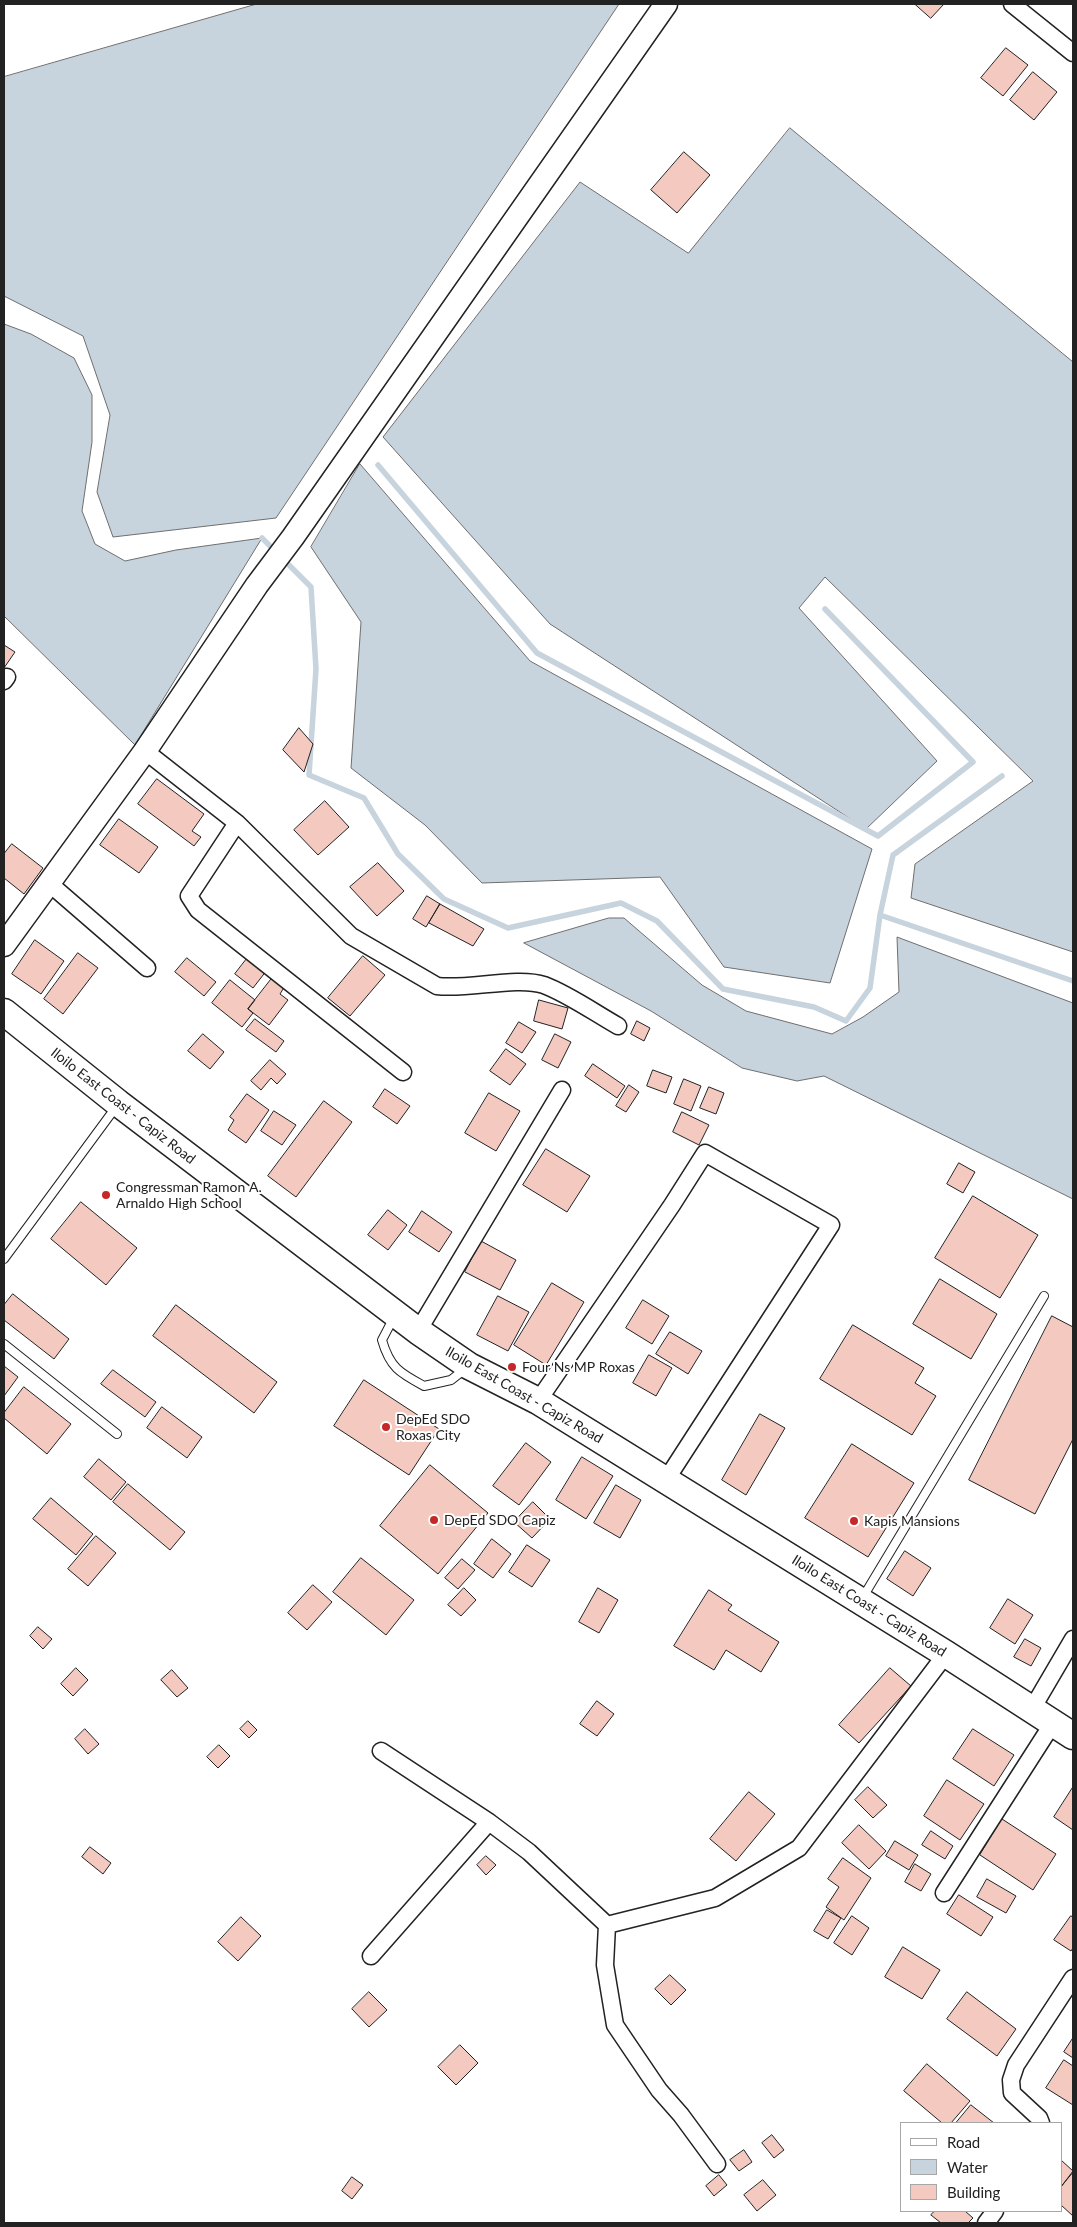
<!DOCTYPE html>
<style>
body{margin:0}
#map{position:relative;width:1077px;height:2227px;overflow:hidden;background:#fff;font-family:Lato,sans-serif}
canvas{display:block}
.frame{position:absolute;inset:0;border:5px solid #222;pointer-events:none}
.legend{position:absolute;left:900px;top:2122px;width:162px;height:90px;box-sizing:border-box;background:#fff;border:1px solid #a7a7a7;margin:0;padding:6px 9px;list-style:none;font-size:15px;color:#222}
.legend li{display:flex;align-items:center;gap:10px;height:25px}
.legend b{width:25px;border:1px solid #a7a7a7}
</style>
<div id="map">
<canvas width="1077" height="2227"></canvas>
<div class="frame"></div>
<ul class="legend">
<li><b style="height:6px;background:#fff"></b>Road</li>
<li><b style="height:14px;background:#c7d3dd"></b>Water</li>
<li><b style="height:14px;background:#f3c9c0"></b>Building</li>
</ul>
</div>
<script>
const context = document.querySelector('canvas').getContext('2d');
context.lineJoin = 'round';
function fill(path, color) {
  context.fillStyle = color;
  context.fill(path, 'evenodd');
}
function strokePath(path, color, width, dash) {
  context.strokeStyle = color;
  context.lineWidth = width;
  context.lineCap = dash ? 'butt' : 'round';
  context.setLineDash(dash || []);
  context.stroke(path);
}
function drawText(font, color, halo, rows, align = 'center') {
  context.font = font + ' Lato,sans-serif';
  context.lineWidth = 4;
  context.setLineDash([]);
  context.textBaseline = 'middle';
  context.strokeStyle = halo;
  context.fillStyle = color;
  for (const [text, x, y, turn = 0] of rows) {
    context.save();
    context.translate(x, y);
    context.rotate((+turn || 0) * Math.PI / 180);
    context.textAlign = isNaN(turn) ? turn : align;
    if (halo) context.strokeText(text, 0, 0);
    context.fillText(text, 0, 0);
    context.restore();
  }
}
const water = new Path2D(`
 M257,4H619L276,518L113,537L97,492L110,415L83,336L4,296V77Z
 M790,128L1073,362V952L911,898L915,864L1033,781L825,577L799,608L937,761L866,829L550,624L383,437L580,182L688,253Z
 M4,324L31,334L74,358L92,395V442L82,511L95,544L125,561L176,550L262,538L135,745L4,616Z
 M360,464L530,661L872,849L830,983L724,967L660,877L482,883L425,825L351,768L361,622L311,547Z
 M609,918H624L702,985L746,1011L832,1034L863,1017L899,992L897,937L1073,1003V1199L824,1076L797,1081L742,1068L651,1011L524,943Z`);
fill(water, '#c7d3dd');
strokePath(water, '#6f6f6f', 1);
strokePath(new Path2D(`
 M378,465L537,653L878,836L973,762L825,609
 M262,538L276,552
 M283,559L311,587L316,669L309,775L364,798L398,854L444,899L508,928L621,903L657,921L723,989L814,1007L846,1021L870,988L880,915L1073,981
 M880,915L893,855L1002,776`), '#c7d3dd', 5.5);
const building = new Path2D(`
 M915,4H944L931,18Z
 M1006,48L1028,65L1003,96L981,78Z
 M1033,72L1057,92L1034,120L1010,100Z
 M684,152L710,175L677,213L651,190Z
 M4,645L15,652L4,668Z
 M299,728L313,744L304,772L283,750Z
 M157,779L204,814L192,831L201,837L194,846L138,804Z
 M325,801L349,827L318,855L294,830Z
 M119,819L158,847L139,873L100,845Z
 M12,844L43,868L24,894L4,878V854Z
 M378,863L404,891L377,916L350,887Z
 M427,896L440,904L426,927L413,919Z
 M440,904L484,929L473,946L429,923Z
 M35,940L64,961L41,994L12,974Z
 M78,953L98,968L63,1014L44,999Z
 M249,956L267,970L253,988L235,974Z
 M363,956L385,975L350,1016L328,998Z
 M187,958L216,982L204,996L175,972Z
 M273,977L285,986L280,994L288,1000L269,1025L248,1009Z
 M230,980L255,1000L248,1009L253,1013L242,1027L212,1003Z
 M539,1000L568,1008L562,1029L534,1021Z
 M255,1019L284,1041L276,1052L246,1030Z
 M637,1021L650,1028L644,1041L631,1034Z
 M519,1022L536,1032L522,1053L506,1043Z
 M203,1034L224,1052L210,1069L188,1051Z
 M555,1034L571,1042L558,1068L542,1060Z
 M506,1049L526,1064L510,1085L490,1071Z
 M270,1060L286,1074L277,1084L271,1078L261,1090L251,1081Z
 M593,1064L625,1086L617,1098L585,1076Z
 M653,1070L672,1077L666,1093L647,1086Z
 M684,1079L701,1086L691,1111L674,1104Z
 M629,1085L639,1092L626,1112L616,1106Z
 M709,1087L724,1093L716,1114L700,1108Z
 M385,1089L410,1106L397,1124L373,1107Z
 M489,1093L520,1111L496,1151L465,1133Z
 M247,1094L269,1110L246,1143L228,1130L234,1120L230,1117Z
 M324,1101L352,1122L296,1197L268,1176Z
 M274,1111L296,1125L282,1145L261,1131Z
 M682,1112L709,1125L699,1145L673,1132Z
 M546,1149L590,1176L567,1212L523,1185Z
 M959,1163L975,1172L963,1193L947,1184Z
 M973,1196L1038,1235L1000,1298L935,1258Z
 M81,1202L137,1248L106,1285L51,1239Z
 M388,1210L407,1225L388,1250L368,1235Z
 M422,1211L452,1232L439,1252L409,1232Z
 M481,1241L516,1260L500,1290L465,1272Z
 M940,1279L997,1314L971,1359L913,1324Z
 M552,1283L584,1302L546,1365L514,1345Z
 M13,1294L69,1339L54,1359L4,1320V1305Z
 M498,1296L529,1312L508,1351L477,1335Z
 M643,1300L669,1316L652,1344L626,1328Z
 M176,1305L277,1382L254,1413L153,1336Z
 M1052,1316L1073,1327V1439L1035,1514L969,1480Z
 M853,1325L924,1368L915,1383L936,1396L912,1435L820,1379Z
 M670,1332L702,1351L688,1374L656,1354Z
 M649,1355L672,1368L656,1396L633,1383Z
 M4,1366L18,1377L4,1396Z
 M113,1370L156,1402L145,1417L101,1384Z
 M364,1380L439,1429L409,1475L334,1426Z
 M24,1387L71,1424L47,1454L4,1418V1413Z
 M162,1407L202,1437L187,1458L147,1428Z
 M760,1414L785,1428L746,1495L722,1480Z
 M526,1443L551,1462L519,1505L493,1486Z
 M852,1444L914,1483L868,1557L805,1518Z
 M582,1457L613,1476L586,1519L556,1500Z
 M99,1459L126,1482L111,1500L84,1477Z
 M430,1465L488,1513L438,1574L380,1526Z
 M128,1484L185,1532L170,1550L113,1502Z
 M616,1485L641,1500L620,1538L594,1523Z
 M51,1498L93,1534L76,1555L33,1519Z
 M533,1502L550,1519L532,1538L514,1522Z
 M96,1536L116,1553L88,1586L68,1569Z
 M492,1539L511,1554L493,1578L474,1564Z
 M527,1545L550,1560L532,1587L509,1572Z
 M905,1551L931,1568L913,1596L887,1579Z
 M361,1558L414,1600L386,1635L333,1592Z
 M462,1559L475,1570L458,1589L445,1578Z
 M313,1585L332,1602L307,1630L288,1613Z
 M464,1588L476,1600L461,1616L448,1605Z
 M598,1588L618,1600L599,1633L579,1622Z
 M709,1590L732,1605L728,1610L779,1642L761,1672L726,1650L714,1670L674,1646Z
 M1008,1599L1033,1615L1015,1644L990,1628Z
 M38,1627L52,1639L43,1649L30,1636Z
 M1025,1639L1041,1648L1031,1666L1014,1657Z
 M76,1668L88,1680L73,1696L61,1684Z
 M890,1668L911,1686L859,1743L839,1725Z
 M172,1670L188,1688L177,1697L161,1680Z
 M597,1701L614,1714L597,1736L580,1724Z
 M248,1721L257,1730L249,1738L240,1729Z
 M85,1729L99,1744L88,1754L75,1739Z
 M973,1729L1014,1755L994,1786L953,1759Z
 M219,1745L230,1756L218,1768L207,1757Z
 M947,1780L984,1804L960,1840L924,1816Z
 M868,1787L887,1805L873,1818L855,1800Z
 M1073,1787V1830L1054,1817Z
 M749,1792L775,1814L736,1861L710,1839Z
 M1002,1819L1056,1854L1033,1890L980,1855Z
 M859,1825L886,1851L869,1869L842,1843Z
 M931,1831L953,1846L945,1859L922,1845Z
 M895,1841L918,1855L909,1870L886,1856Z
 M90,1847L111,1863L103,1874L82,1857Z
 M486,1856L496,1865L486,1875L477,1865Z
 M843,1858L871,1878L844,1920L826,1907L839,1887L828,1879Z
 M915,1864L931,1874L921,1891L905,1882Z
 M987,1879L1016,1896L1006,1913L977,1897Z
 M959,1895L993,1917L981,1936L947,1914Z
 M827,1910L841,1918L828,1939L814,1931Z
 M852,1916L869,1928L852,1955L834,1943Z
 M1071,1916L1073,1917V1948L1071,1951L1054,1940Z
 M241,1917L261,1936L238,1961L218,1942Z
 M903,1947L940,1970L922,1999L885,1977Z
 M670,1975L686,1990L671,2005L655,1989Z
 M369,1992L387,2010L369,2027L352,2009Z
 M967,1992L1016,2029L997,2056L947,2019Z
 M1073,2038V2058L1064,2052Z
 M460,2045L478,2063L456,2085L438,2067Z
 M1064,2060L1073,2066V2105L1046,2088Z
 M927,2064L970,2101L951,2123H942L904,2091Z
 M971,2105L994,2123H956Z
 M772,2135L784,2150L774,2158L762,2143Z
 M744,2150L752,2162L739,2171L730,2160Z
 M1061,2160L1073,2171L1061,2187Z
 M1072,2174L1073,2176V2216L1061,2205V2187Z
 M719,2175L727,2185L714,2196L706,2186Z
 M352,2177L363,2185L352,2199L342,2191Z
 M763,2180L776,2195L757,2211L744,2195Z
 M935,2211H965L973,2218L968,2223H941L931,2215Z`);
fill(building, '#f3c9c0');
strokePath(building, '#222', 1);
const service = new Path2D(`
 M4,1259L116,1107
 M393,1319L382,1340C390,1368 400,1373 424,1386L451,1380L465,1369
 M4,1344L117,1434
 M863,1597L1044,1296`);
const minor = new Path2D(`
 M1012,4L1073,53
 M4,681L7,677
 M145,751L237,823L351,936L437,986C468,990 517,976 544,985C568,994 595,1013 618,1026
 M237,823L189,896L198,910L403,1072
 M50,884L147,968
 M418,1331L562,1090
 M538,1401L672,1205L705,1153L831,1225L666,1480
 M1032,1709L1073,1639
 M381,1751L489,1822L529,1852L607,1925L715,1898L799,1848L946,1654
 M944,1893L1053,1723
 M607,1925L605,1965L615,2025L659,2090L681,2115L717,2164
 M371,1956L489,1822
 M1041,2123L1039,2118L1012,2093L1011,2080L1016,2065L1073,1978
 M986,2223L995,2211`);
const secondary = new Path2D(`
 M4,945L145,751L257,585L293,537L666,4`);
const primary = new Path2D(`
 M4,1012L118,1103L418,1331L469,1366L538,1401L946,1654L1073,1736`);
strokePath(service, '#222', 10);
strokePath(minor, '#222', 19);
strokePath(secondary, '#222', 25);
strokePath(primary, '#222', 29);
strokePath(service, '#fff', 8);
strokePath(minor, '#fff', 16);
strokePath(secondary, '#fff', 22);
strokePath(primary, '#fff', 26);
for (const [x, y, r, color] of [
 [106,1195,5,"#c62828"],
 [512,1367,5,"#c62828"],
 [386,1427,5,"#c62828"],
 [434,1520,5,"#c62828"],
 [854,1521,5,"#c62828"]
]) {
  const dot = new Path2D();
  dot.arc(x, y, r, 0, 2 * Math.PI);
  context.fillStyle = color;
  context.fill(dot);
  strokePath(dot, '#fff', 2);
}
drawText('14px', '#222', '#fff', [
 ["Iloilo East Coast - Capiz Road",123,1106,38],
 ["Iloilo East Coast - Capiz Road",524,1395,30],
 ["Iloilo East Coast - Capiz Road",869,1606,32]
]);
drawText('14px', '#222', '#fff', [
 ["Congressman Ramon A.",116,1187],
 ["Arnaldo High School",116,1203],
 ["Four Ns MP Roxas",522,1367],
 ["DepEd SDO",396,1419],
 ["Roxas City",396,1435],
 ["DepEd SDO Capiz",444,1520],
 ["Kapis Mansions",864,1521]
], 'left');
</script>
